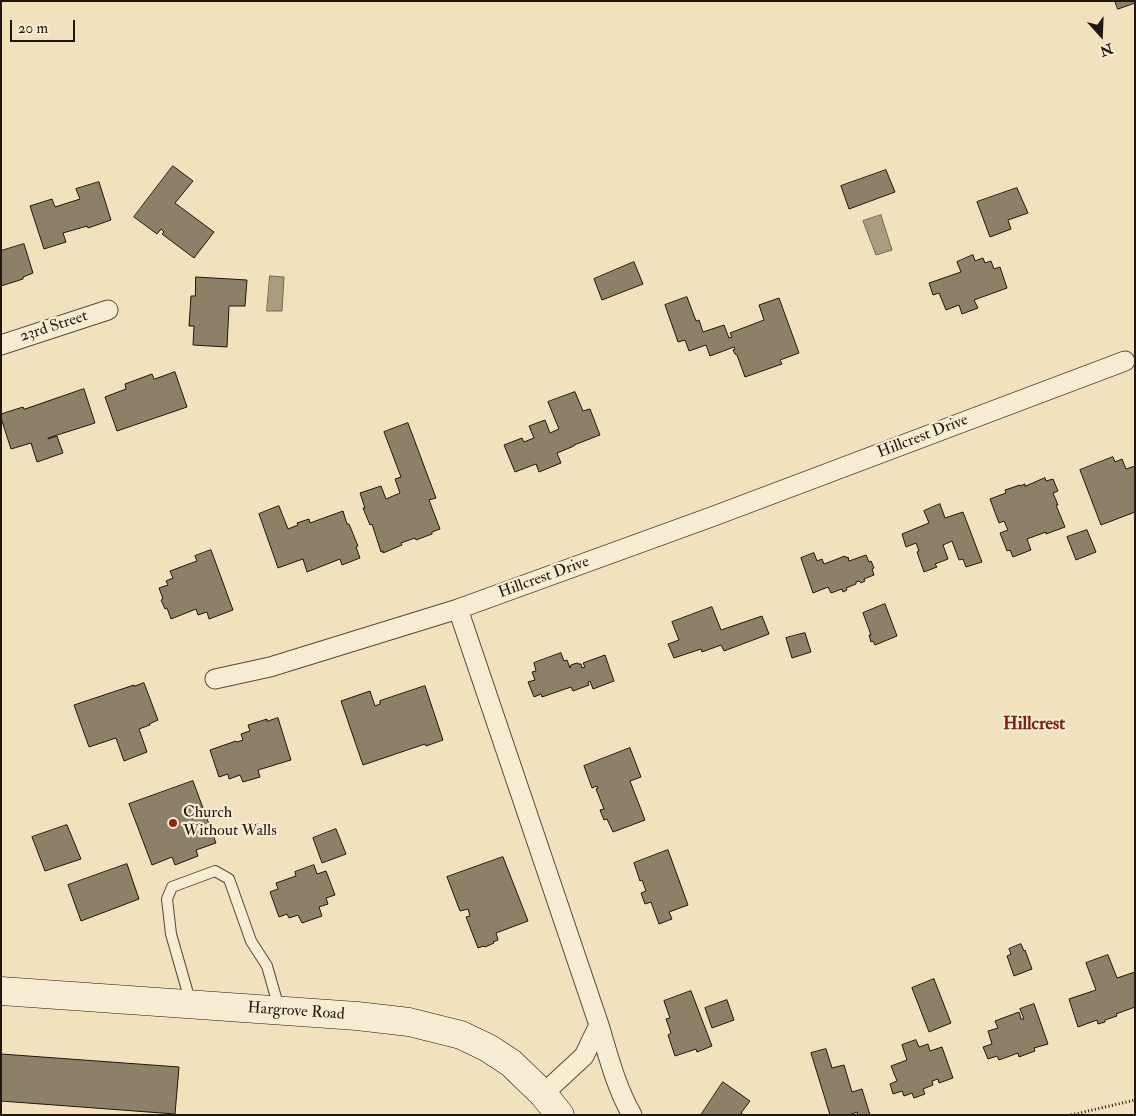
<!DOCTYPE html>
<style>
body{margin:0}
#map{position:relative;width:1136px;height:1116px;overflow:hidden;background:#f1e1bc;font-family:"IM FELL Double Pica",serif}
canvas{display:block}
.frame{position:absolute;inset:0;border:2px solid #20170f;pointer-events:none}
.north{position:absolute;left:1076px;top:10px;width:50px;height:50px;-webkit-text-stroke:4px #f6ecd3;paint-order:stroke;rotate:160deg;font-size:14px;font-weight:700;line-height:20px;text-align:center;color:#20170f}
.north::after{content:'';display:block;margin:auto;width:18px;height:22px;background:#20170f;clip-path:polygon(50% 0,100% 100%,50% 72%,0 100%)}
.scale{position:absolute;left:10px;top:20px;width:65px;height:22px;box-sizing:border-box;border:2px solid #20170f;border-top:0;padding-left:6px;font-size:15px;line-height:18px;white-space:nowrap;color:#20170f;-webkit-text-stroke:4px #f6ecd3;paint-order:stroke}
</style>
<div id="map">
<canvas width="1136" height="1116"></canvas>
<div class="frame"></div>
<div class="north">N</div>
<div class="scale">20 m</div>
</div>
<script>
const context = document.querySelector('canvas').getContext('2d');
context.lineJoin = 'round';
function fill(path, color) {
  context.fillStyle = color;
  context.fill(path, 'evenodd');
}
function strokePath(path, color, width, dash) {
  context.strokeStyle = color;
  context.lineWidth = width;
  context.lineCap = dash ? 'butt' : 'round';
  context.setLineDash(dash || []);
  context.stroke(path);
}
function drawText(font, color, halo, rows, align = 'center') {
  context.font = font + ' "IM FELL Double Pica",serif';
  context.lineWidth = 4.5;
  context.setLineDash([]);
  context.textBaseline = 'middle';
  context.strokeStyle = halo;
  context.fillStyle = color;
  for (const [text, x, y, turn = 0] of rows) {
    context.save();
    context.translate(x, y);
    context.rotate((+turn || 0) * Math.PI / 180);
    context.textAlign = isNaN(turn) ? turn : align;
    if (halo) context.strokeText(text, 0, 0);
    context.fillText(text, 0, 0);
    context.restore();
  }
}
const water = new Path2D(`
 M881,215L892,250L876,255L863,221Z
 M270,276L284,277L282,311H267Z`);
fill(water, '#aa9c81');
strokePath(water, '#736753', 1);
const building = new Path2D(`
 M1115,1H1135V3L1118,9Z
 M173,166L193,181L175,203L214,232L194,258L162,234L164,232L161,229L157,234L134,217Z
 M886,170L895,192L849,209L841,186Z
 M99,182L111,220L88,228L87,226L63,233L66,242L44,249L30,206L52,199L55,207L80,199L76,189Z
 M1017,188L1028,213L1008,220L1011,229L990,237L977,202Z
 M24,244L33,273L23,277V279L1,286V251Z
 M973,255L975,261L983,258L985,263L991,261L994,269L1000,267L1007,288L974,300L978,308L962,314L959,305L946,310L939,293L933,295L929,283L961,272L957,262Z
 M634,262L643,284L602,300L594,279Z
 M196,277L247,280L245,306H229L227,347L193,345L194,326H189L191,296H195Z
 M687,297L696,321L699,320L703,332L724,325L729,338L732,337L730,333L764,320L759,305L779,298L799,353L780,360L782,364L745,377L737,355L735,354L733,350L735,349L734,347L710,356L706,345L689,351L685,340L678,342L665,305Z
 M175,372L187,407L117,431L105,397L126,389L125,384L152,374L154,379Z
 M84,389L95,423L48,438V439L57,436L63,453L37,462L31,443L11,449L1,418V414L23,407L24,409Z
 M575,392L583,411L590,409L600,435L574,445V446L557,453L561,463L539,472L536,464L515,472L504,445L522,438L524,442L534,438L529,426L545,420L550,433L559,429L548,402Z
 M408,423L436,498L429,500L440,529L432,532V534L416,540L415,538L401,543L402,545L383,553V551L381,552L372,524L370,525L363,508H365L360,493L381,486L386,499L400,493L395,479L401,477L384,432Z
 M1113,457L1115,462L1122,459L1126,469L1135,466V512L1101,525L1080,470Z
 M1045,478L1046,481L1053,479L1058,491L1053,493L1058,505H1056L1065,527L1046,534V532L1027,539L1031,550L1013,557L1010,550L1007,551L1000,533L1008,530L1004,521L999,523L990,499L1006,493L1005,490L1020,485V486L1025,484V486Z
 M940,504L945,518L963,512L982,562L966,567L963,559L959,560L952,541L943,545L948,559L935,564L937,567L924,572L917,552L919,551L916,543L906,547L902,534L929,523L924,511Z
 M279,506L288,529L298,525L297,523L309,519L310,523L343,511L347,524H349L358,546L356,547L360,558L342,565L340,559L307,572L303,559L278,568L259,514Z
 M1087,530L1096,552L1076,560L1067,537Z
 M211,550L233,610L209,619L207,612L198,615L196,609L171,619L167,608L165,609L161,600L163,599L159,588L168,585L166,581L173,578L170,571L197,561L195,556Z
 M814,553L817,561L822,559L824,564L845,556L846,558L848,557L849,561L866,555L869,562L871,561L874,568L872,569L874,575L864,579L865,581L861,583L859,581L856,582V584L846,588L847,590L843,592L842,589L831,593L828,587L813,593L801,558Z
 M885,604L897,636L875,645L873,641L871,642L869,635H871L863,613Z
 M712,607L721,630L762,616L769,634L724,651L721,645L702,652L701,649L674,658L668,644L679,640L672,622Z
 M805,633L811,652L792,658L786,638Z
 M561,653L564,661L567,660L570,668L571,665L577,663L579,664H581L582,668L585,667L583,663L605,655L614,681L593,689L590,681L588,682L589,685L573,691L571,687L542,697L541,694L534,697L528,682L535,680L532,672L536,671L534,663Z
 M144,683L158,720L149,724L150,725L139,729L147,752L124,761L116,738L89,747L74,705L134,685V686Z
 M425,686L443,740L426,746L425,744L363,765L341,701L370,691L375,706L380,704V701Z
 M278,718L291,760L258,770L260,777L243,782L240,775L229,779L228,774L219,777L210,750L236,741L237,742L243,740L241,734L250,731L248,725L267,719V721Z
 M630,748L641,777L630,781L645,820L613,832L607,819L604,820L600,810L604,809L596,789L598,788L597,786L592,788L584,766Z
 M193,781L216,843L196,850L198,856L175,865L172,857L152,865L129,804Z
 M67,825L81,859L45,871L32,837Z
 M336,829L346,854L322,863L313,838Z
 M668,850L688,905L669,912L672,919L659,924L651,902L645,904L641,893L646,891L642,880L640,881L634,863Z
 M503,857L528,921L496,933L498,940L493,942L494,943L485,947L484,946L478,948L466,917L470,916L468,909L460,911L447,877Z
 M127,864L139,899L81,921L68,885Z
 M314,865L317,874L326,871L335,895L326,898L328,904L319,907L322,916L302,923L298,915L289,918L287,914L279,917L270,892L278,889L276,883L296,876L295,872Z
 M1021,944L1024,951L1025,950L1032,969L1014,976L1007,956L1011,954L1009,949Z
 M1108,955L1117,978L1135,972V1007L1116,1014L1117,1016L1105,1020V1022L1098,1024L1097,1020L1078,1027L1069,999L1096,990L1086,963Z
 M934,979L951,1023L929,1032L912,988Z
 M691,991L712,1046L697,1052L696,1049L675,1056L668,1035L671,1033L666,1019L670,1018L664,1001Z
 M727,1000L734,1020L712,1028L705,1008Z
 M1034,1004L1048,1044L1034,1048L1035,1051L1019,1057L1018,1053L999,1060L997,1056L988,1059L983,1047L992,1044L988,1031L998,1028L995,1021L1019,1012L1021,1019H1024L1020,1009Z
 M916,1040L919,1047L928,1044L930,1051L942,1047L953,1078L939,1083L938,1079L932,1081L933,1085L923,1089L925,1094L914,1098L912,1093L904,1096L902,1091L893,1094L890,1084L897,1081L891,1066L907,1060L902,1045Z
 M826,1049L832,1068L844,1065L852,1092L862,1089L870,1115H858L857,1112L849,1115H830L811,1053Z
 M1,1054L179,1067L175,1114L1,1101Z
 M723,1082L750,1101L741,1113L744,1115H701Z`);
fill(building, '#8d8069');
strokePath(building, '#20170f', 1);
const service = new Path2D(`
 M191,1004L171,934L167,899L172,887L215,871L229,879L251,941L267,966L279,1008`);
const minor = new Path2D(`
 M1,345L108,310
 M458,609L599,1025L584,1056L543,1094
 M215,679L270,667L458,609L714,516L1125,361
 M599,1025C608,1055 616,1087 632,1115`);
const secondary = new Path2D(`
 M1,991L357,1016L409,1022L461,1035L488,1048L511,1063L543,1094L560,1115`);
strokePath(service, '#544a3a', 12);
strokePath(minor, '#544a3a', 21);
strokePath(secondary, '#20170f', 29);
strokePath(new Path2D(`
 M1071,1115L1135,1100`), '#20170f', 3, [1, 2.5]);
strokePath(service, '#f6ecd3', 10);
strokePath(minor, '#f6ecd3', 19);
strokePath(secondary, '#f6ecd3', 28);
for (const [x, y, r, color] of [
 [173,823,5,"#8f2418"]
]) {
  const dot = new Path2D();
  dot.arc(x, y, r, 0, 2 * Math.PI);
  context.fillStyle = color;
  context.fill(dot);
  strokePath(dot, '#f6ecd3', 2);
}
drawText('16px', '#20170f', '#f6ecd3', [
 ["23rd Street",54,327,-18],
 ["Hillcrest Drive",923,437,-21],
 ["Hillcrest Drive",544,578,-20],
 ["Hargrove Road",296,1012,4]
]);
drawText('16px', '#20170f', '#f6ecd3', [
 ["Church",183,814],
 ["Without Walls",183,832]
], 'left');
drawText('bold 18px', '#7a1f14', '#f6ecd3', [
 ["Hillcrest",1034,725]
]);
</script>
